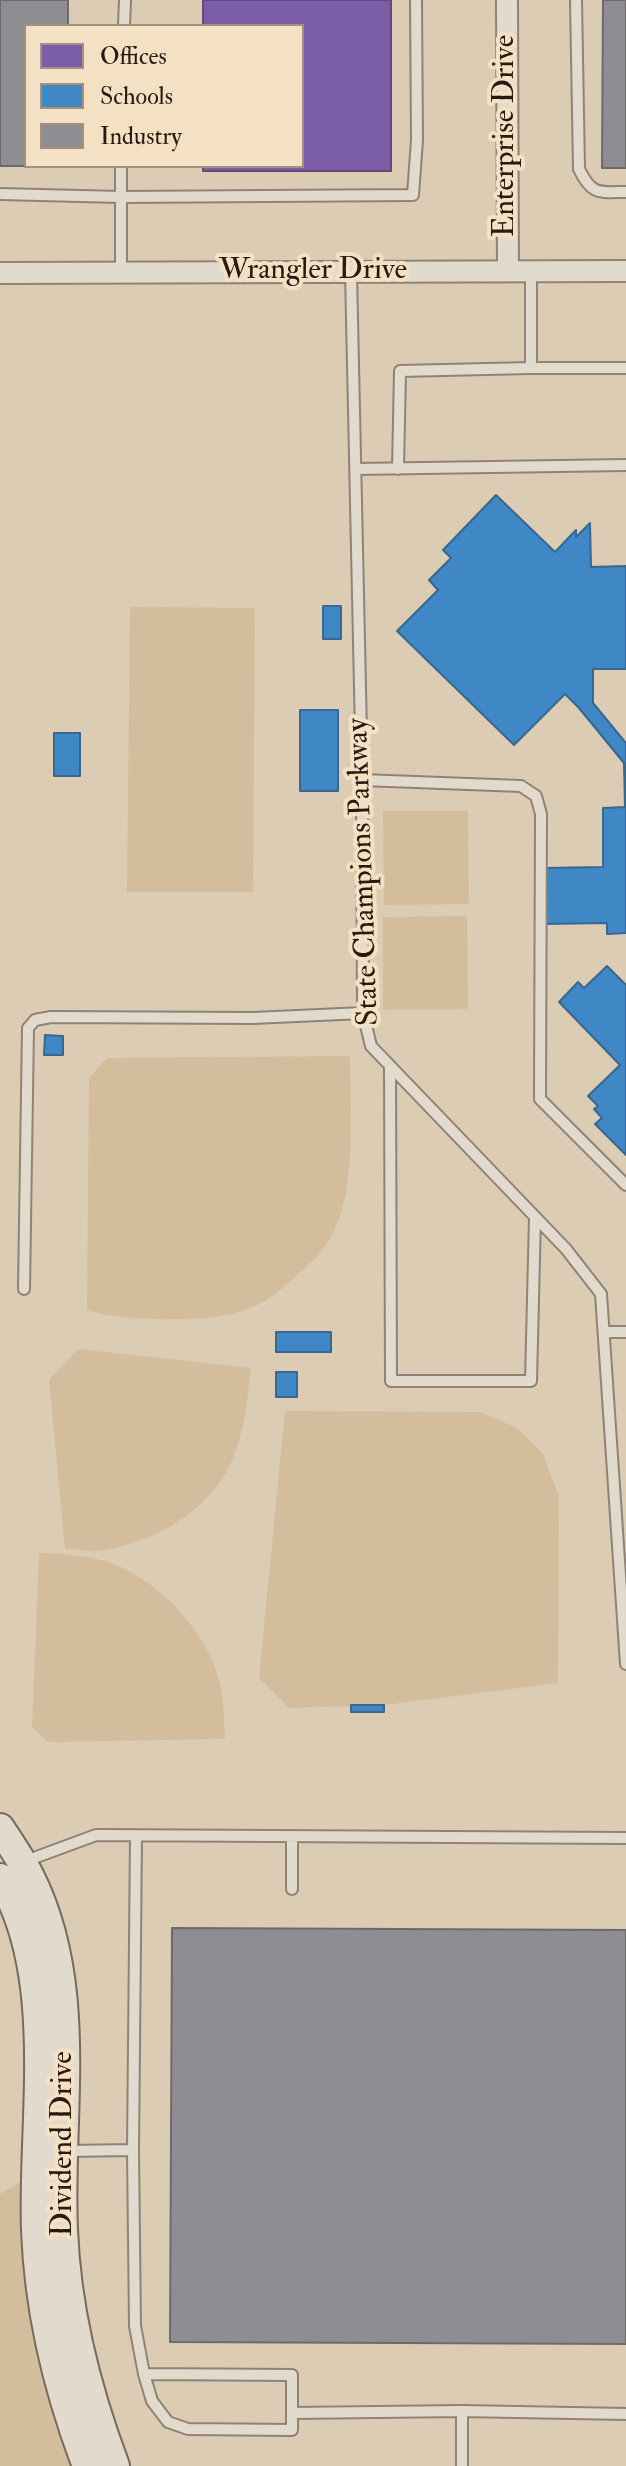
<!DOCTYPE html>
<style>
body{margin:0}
#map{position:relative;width:626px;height:2466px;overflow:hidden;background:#dcccb4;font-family:"IM FELL Double Pica",serif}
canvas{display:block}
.legend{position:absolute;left:24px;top:24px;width:280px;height:144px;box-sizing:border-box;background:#f4e0c3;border:2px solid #a2917d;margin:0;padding:10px 14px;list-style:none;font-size:24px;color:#271a14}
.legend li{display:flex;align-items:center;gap:16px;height:40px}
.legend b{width:40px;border:2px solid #a2917d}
</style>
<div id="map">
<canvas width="626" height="2466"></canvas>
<ul class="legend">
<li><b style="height:22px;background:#7b5ea7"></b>Offices</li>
<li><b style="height:22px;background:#3f88c5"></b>Schools</li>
<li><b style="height:22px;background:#8d8d92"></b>Industry</li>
</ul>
</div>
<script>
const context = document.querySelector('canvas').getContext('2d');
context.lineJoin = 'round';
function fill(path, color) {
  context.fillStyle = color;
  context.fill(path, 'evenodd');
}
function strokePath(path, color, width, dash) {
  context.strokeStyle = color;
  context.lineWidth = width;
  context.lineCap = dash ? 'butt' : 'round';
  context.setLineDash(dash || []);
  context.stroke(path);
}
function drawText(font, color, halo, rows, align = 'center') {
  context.font = font + ' "IM FELL Double Pica",serif';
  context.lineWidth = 8;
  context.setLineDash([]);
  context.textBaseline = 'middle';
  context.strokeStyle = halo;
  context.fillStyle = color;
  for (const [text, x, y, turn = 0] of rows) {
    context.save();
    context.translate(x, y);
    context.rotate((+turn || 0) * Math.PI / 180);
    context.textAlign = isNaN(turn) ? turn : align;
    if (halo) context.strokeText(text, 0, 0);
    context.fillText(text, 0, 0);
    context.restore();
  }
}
fill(new Path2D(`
 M130,607L255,608L253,892H127Z
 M383,811H468L469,904L384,905Z
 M467,916L468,1009L383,1010V917Z
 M350,1056C350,1108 357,1183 334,1231C326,1249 310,1264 295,1277C287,1284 280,1291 271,1297C237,1320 193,1320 153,1319C131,1318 109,1317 87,1310L89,1078L107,1058Z
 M78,1349L251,1368C248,1397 245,1425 235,1453C215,1509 153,1545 96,1551C86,1552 75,1549 65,1549L49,1380Z
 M285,1411L480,1412L517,1428L543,1454L559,1497L558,1683L384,1705L289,1708L259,1678Z
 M39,1553C69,1554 102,1556 129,1571C171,1593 213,1642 221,1689C224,1705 224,1723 225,1739L48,1742L32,1727Z
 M22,2181L28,2300L55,2424L72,2466H0V2194Z`), '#d3bd9d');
const offices = new Path2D(`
 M203,0H391V171H203V166H302V26H203Z`);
fill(offices, '#7b5ea7');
strokePath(offices, '#624a7b', 2);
const schools = new Path2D(`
 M496,495L555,552L576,530V537L590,523L591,567L626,566V669H593V703L626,743V933L607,934V923L544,924L543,868L603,867V808L625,807L624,763L579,708L565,694L514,745L397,631L438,590L429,580L451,558L443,550Z
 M323,606H341V639H323Z
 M300,710H338V791H300Z
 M54,733H80V776H54Z
 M607,966L626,985V1155L595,1124L602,1118L594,1109L598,1106L588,1096L620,1065L559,1002L578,982L584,988Z
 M45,1035L63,1036V1055H44Z
 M276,1332H331V1352H276Z
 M276,1372H297V1397H276Z
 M351,1705H384V1712H351Z`);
fill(schools, '#3f88c5');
strokePath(schools, '#386790', 2);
const industry = new Path2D(`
 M0,0H68V26H26V166H0Z
 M603,0H626V168H602Z
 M172,1928L626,1930V2344L170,2342Z`);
fill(industry, '#8d8d92');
strokePath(industry, '#6e6a6c', 2);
const lane = new Path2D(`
 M576,0L579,169C592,196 599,192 626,192
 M124,26L125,0
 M0,194L121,197V166
 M351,272L362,780L363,1013L371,1046L566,1249L601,1294L626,1664
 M121,273V197L413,195L417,140L416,0
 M531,368H626
 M356,469L626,465
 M398,469L400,371L531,368V271
 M362,780L521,786L536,796L541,814L540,1099L626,1185
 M390,1066L391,1381H531L535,1217
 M24,1289L28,1028L35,1020L51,1017L253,1018L363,1013
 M604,1332H626
 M136,1836L133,2150L135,2326L144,2374L152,2401L168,2422L188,2429L292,2430V2413L462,2411L626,2414
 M23,1862L96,1835L626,1838
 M292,1889V1836
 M66,2151L133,2150
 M144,2374L292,2375V2413
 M462,2411V2466`);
const street = new Path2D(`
 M507,0L508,271
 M0,273L626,271`);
const secondary = new Path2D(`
 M0,1828C10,1843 21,1859 29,1875C85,1985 58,2112 63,2229C66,2311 86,2389 115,2466
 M0,1878C60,1975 32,2121 36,2230C39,2311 58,2390 87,2466`);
strokePath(lane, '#8e8376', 14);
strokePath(street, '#8e8376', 24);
strokePath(secondary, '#756b5f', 32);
strokePath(lane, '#e3dace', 10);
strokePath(street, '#e3dace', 20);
strokePath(secondary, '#e3dace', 28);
drawText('30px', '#271a14', '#f4e0c3', [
 ["Enterprise Drive",507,136,-90],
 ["Wrangler Drive",313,272],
 ["State Champions Parkway",365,872,-92],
 ["Dividend Drive",65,2144,-90]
]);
</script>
